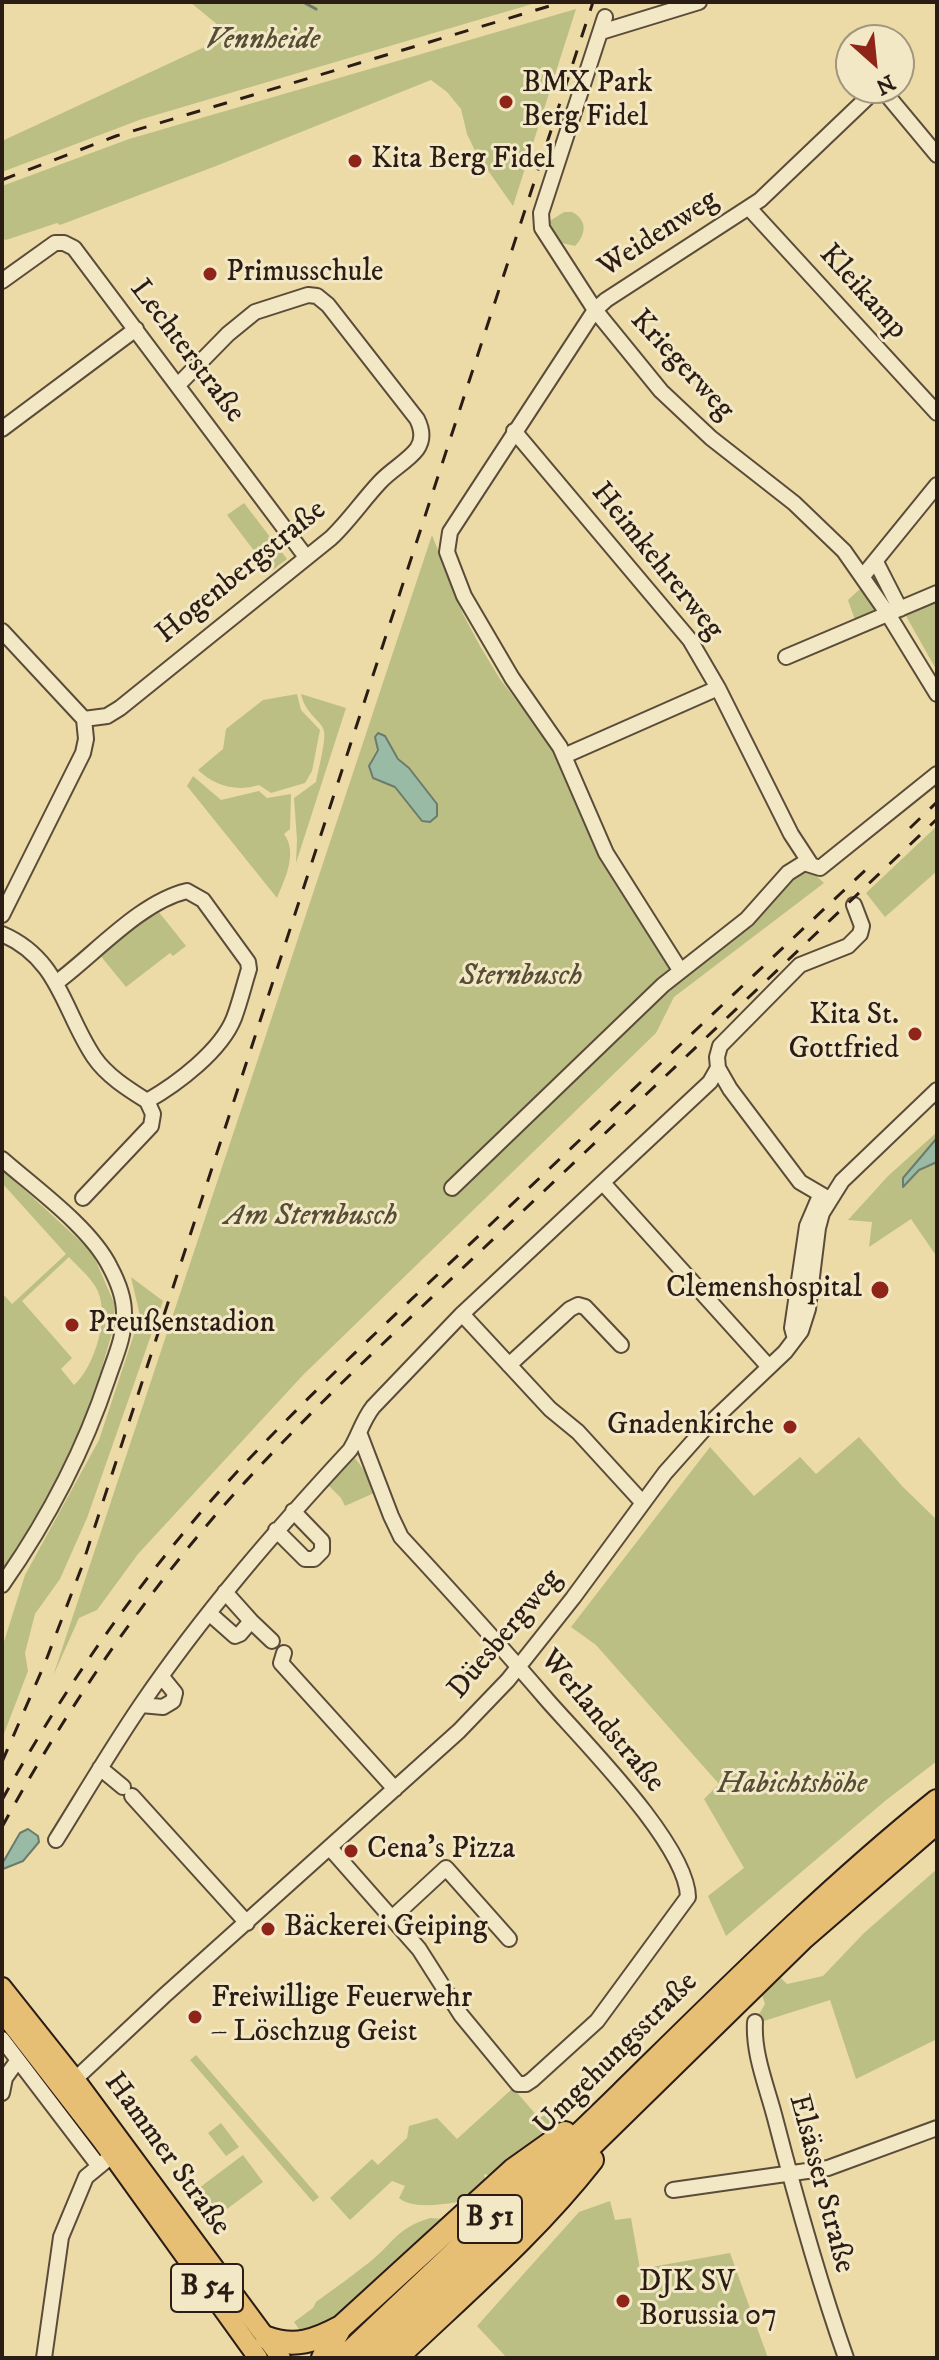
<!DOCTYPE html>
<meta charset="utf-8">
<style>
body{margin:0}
#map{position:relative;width:939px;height:2360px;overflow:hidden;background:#ecdba7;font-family:"IM FELL DW Pica",serif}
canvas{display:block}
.frame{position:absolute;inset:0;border:4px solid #2b1c15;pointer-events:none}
.north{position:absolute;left:835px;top:24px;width:80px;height:80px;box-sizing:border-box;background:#f3e8c6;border:2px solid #a3967f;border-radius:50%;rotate:153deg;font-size:22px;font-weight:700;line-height:32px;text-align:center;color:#2b1c15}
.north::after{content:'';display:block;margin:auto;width:28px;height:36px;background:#8f2418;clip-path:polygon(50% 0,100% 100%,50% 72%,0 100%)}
</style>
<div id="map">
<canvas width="939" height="2360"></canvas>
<div class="frame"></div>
<div class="north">N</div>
</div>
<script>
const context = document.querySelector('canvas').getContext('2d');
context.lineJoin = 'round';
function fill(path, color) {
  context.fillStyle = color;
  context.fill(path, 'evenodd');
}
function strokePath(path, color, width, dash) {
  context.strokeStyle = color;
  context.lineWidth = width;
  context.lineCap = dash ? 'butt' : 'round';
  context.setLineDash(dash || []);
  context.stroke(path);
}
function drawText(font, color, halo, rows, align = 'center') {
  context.font = font + ' "IM FELL DW Pica",serif';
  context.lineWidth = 6;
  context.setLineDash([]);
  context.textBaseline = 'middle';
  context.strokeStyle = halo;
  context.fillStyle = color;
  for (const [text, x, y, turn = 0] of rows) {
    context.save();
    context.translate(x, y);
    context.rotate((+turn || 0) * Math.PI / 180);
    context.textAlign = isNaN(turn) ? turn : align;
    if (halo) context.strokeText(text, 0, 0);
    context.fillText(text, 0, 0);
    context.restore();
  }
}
fill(new Path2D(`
 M190,2H539L142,119L2,172V141L224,38V30Z
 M576,9L513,206L477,155L467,134L461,109L447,92L431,80L216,166L60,225L57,223L6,240L2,238V186L129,139Z
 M564,212H572C588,220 586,235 575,246L562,243L545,224Z
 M244,503L287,559L270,572L227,515Z
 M432,535L463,614L480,646L500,679L558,755L675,970L794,875C808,869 813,872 824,883L674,997L656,1033L303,1375L138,1554L97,1610L79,1618L53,1676ZM378,747L393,751L437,804L400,792L390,783L377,781L370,762Z
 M862,587L878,613L856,623L848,600Z
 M937,602V671L906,616Z
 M297,694L301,710L320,730L312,771L305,783L271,793L259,785C236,792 215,786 198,770L223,749L226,729L263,700Z
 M301,694L346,708L296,863L297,840L294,798L316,782C318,771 326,741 324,731C322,721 305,714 301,694Z
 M193,776L221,800L259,791L267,798L291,794L290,829L284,834C298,852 285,879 277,898L187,786Z
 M937,826V871L885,917L866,893Z
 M158,911L186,946L173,956L170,953L126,987L99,954L125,932Z
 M937,1132V1257L911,1219L869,1247L872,1222L848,1220L888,1176Z
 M2,1169L92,1252L115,1305L112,1333L84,1429L27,1535L2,1572V1293L12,1304L66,1254L2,1183ZM69,1257C77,1266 88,1275 95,1286C112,1311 95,1367 74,1385L61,1369L72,1358L22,1301Z
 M131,1277L163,1301L87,1518L60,1579L35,1614L25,1653L28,1671L2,1739V1648L25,1575L99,1440L140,1316Z
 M859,1437L903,1487L937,1520V1761L885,1801L726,1936L708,1896L744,1868L704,1799L719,1784L596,1645L571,1627L710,1447L754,1496L800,1457L816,1474Z
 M352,1454L369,1477L374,1493L345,1506L341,1498L325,1482Z
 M937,1869V2039L856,2079L830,2000L764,2021L757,2018L765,2004L762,1995L781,1978L787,1984L823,1976L864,1933Z
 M196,2055L319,2197L313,2202L190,2060Z
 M513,2088L539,2118L552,2112L563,2124L491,2176L484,2174L486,2185L480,2197C460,2202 414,2212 399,2198L405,2186L392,2181L350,2220L330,2198L372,2159L378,2165L407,2138L409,2126L437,2118L457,2139Z
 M221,2123L239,2147L226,2156L208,2133Z
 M243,2155L263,2182L211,2221L191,2194Z
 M610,2201L615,2220L631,2218L640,2269L730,2253L768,2358H507L477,2326L579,2212Z
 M430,2218L445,2219L321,2328L304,2336L294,2322L313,2308L316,2302C334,2289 353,2275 371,2261C395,2241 397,2228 430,2218Z`), '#bbbf84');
const water = new Path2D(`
 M378,733L385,736L398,759L409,768L437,804V816L430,822L422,821L395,787L373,778L369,766L378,750L375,737Z
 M937,1138V1162L919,1170L903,1187V1178Z
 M28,1829L38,1836L39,1842L23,1861L3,1869L2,1864L20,1833Z`);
fill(water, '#99bba6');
strokePath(water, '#6d7b6c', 2);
strokePath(new Path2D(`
 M303,2L316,9`), '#6d7b6c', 3);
const minor = new Path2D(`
 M605,17L541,213L542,228L595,310L661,391L711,438L794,503L844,551L888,614L937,694
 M601,32L699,2
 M749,208L937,413
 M2,281L55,243H64L74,248L306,557
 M2,429L136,329
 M514,431L690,640L718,688L791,834L810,863
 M876,562L900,609
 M863,576L937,485
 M2,631L84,719
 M786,657L937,593
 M84,719L107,716L120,708L331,538C349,521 363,500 380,482C391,470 408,461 417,449C424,439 422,429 417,419L328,305L317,296L308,295L255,312L228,334L178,385
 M564,756L718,688
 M2,915L83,753L86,739L84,719
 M2,934C60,959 63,1011 94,1057C107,1076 128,1089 147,1101
 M680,970L606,853L560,747L512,678L464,596L447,552L450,532L595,310L606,300L760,200L868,97L877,91L887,95L937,155
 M57,982C95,954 140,902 187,891L203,900L248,962L249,969C244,985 240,1002 234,1018C221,1051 177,1084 147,1101L153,1114L151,1126L83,1198
 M2,1159C35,1188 91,1228 110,1267C117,1280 124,1298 124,1313C125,1336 115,1357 108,1378C83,1453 47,1521 2,1585
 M603,1183L769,1367
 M452,1188L663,985L747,919L788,873L804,863L820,868L937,774
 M829,1199L800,1182L730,1089L718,1068L717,1057L720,1046L800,965L848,946L860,934L862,926L854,905
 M462,1314L550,1409L578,1432L643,1503
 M795,1339L792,1328L807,1226L819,1198
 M509,1365L570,1309L578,1305L585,1307L621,1345
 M276,1530L305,1559H314L322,1551V1541L293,1511
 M209,1613L235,1636L240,1634L251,1621L225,1592
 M251,1621L272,1641
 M284,1653L281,1663L395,1789
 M141,1705L163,1707L173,1701L175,1693L162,1677
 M100,1768L123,1787
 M132,1796L247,1923
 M56,1840C84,1795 111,1749 141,1705C203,1614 275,1531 350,1450C359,1436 362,1421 373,1407L462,1314L710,1082L718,1068
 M330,1848L419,1949L461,2015L518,2084H526L532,2080L597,2021L688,1897C687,1845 584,1742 548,1701C500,1645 451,1591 401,1537L391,1516L360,1435
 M392,1918L446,1868L509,1939
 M755,2022C753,2054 767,2087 775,2118C796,2199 818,2279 846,2358
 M2,2039L98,2165
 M70,2084L165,1995L459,1731L508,1680L573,1598L665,1473L706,1427L785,1352L801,1331L808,1309L818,1228L822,1213L842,1181L937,1090
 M2,2093L5,2078L18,2060
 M673,2190L828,2168L937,2128
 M44,2358L61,2237L86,2177L120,2149`);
const major = new Path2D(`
 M2,1987L75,2079L281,2358
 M2,2012L102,2141L258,2358`);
const highway = new Path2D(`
 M267,2338C295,2348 315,2341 341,2327L513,2170L565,2133
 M323,2358L340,2328
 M344,2358C436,2270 530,2183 621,2094C724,1993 825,1891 937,1801
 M368,2358L578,2158L803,1938L937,1822
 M396,2358C463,2294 535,2233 592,2160`);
strokePath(minor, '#5b4c3a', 18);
strokePath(major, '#2b1c15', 22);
strokePath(highway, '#2b1c15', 26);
strokePath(minor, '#f3e8c6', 14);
strokePath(major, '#e6be74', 18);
strokePath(highway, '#e6be74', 22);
strokePath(new Path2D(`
 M2,180L116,136L563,2
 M910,828L937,802
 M2,1762L45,1663L81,1569L593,2
 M2,1800C60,1695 129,1595 208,1504C296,1404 396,1315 492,1223C619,1103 745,983 872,864
 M2,1827C63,1715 136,1607 219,1511C262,1462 308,1416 355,1370L937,819`), '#2b1c15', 3, [14, 14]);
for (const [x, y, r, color] of [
 [506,102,8,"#8f2418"],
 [355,161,8,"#8f2418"],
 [210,274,8,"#8f2418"],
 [915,1034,8,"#8f2418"],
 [880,1290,10,"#8f2418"],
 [72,1325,8,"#8f2418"],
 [790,1427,8,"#8f2418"],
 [351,1851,8,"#8f2418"],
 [268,1929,8,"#8f2418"],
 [195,2017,8,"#8f2418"],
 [623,2301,8,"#8f2418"]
]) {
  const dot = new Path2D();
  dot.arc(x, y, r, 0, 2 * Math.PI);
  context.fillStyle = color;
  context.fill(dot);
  strokePath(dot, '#f3e8c6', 3);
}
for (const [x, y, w] of [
 [490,2219,64],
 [207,2288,72]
]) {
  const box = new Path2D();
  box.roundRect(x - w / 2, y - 24, w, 48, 6);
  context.fillStyle = '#f3e8c6';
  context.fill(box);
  strokePath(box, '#2b1c15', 2);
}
drawText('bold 28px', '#2b1c15', null, [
 ["B 51",490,2219],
 ["B 54",207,2288]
]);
drawText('italic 30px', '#564d36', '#f3e8c6', [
 ["Vennheide",263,42],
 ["Sternbusch",521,978],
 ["Am Sternbusch",311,1218],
 ["Habichtshöhe",792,1786]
]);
drawText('30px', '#2b1c15', '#f3e8c6', [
 ["BMX Park",522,85],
 ["Berg Fidel",522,119],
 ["Kita Berg Fidel",371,161],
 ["Primusschule",226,274],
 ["Kita St.",899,1017,"right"],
 ["Gottfried",899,1051,"right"],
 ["Clemenshospital",862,1290,"right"],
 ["Preußenstadion",88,1325],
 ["Gnadenkirche",774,1427,"right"],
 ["Cena’s Pizza",367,1851],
 ["Bäckerei Geiping",284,1929],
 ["Freiwillige Feuerwehr",211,2000],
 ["– Löschzug Geist",211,2034],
 ["DJK SV",639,2284],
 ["Borussia 07",639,2318]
], 'left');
drawText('30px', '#2b1c15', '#f3e8c6', [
 ["Weidenweg",659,235,-33],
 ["Kleikamp",862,293,48],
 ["Lechterstraße",186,352,53],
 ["Kriegerweg",681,366,47],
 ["Heimkehrerweg",656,562,51],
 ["Hogenbergstraße",242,573,-39],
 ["Düesbergweg",506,1635,-50],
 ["Werlandstraße",601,1722,50],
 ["Umgehungsstraße",617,2055,-45],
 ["Hammer Straße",166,2155,54],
 ["Elsässer Straße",820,2184,75]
]);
</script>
